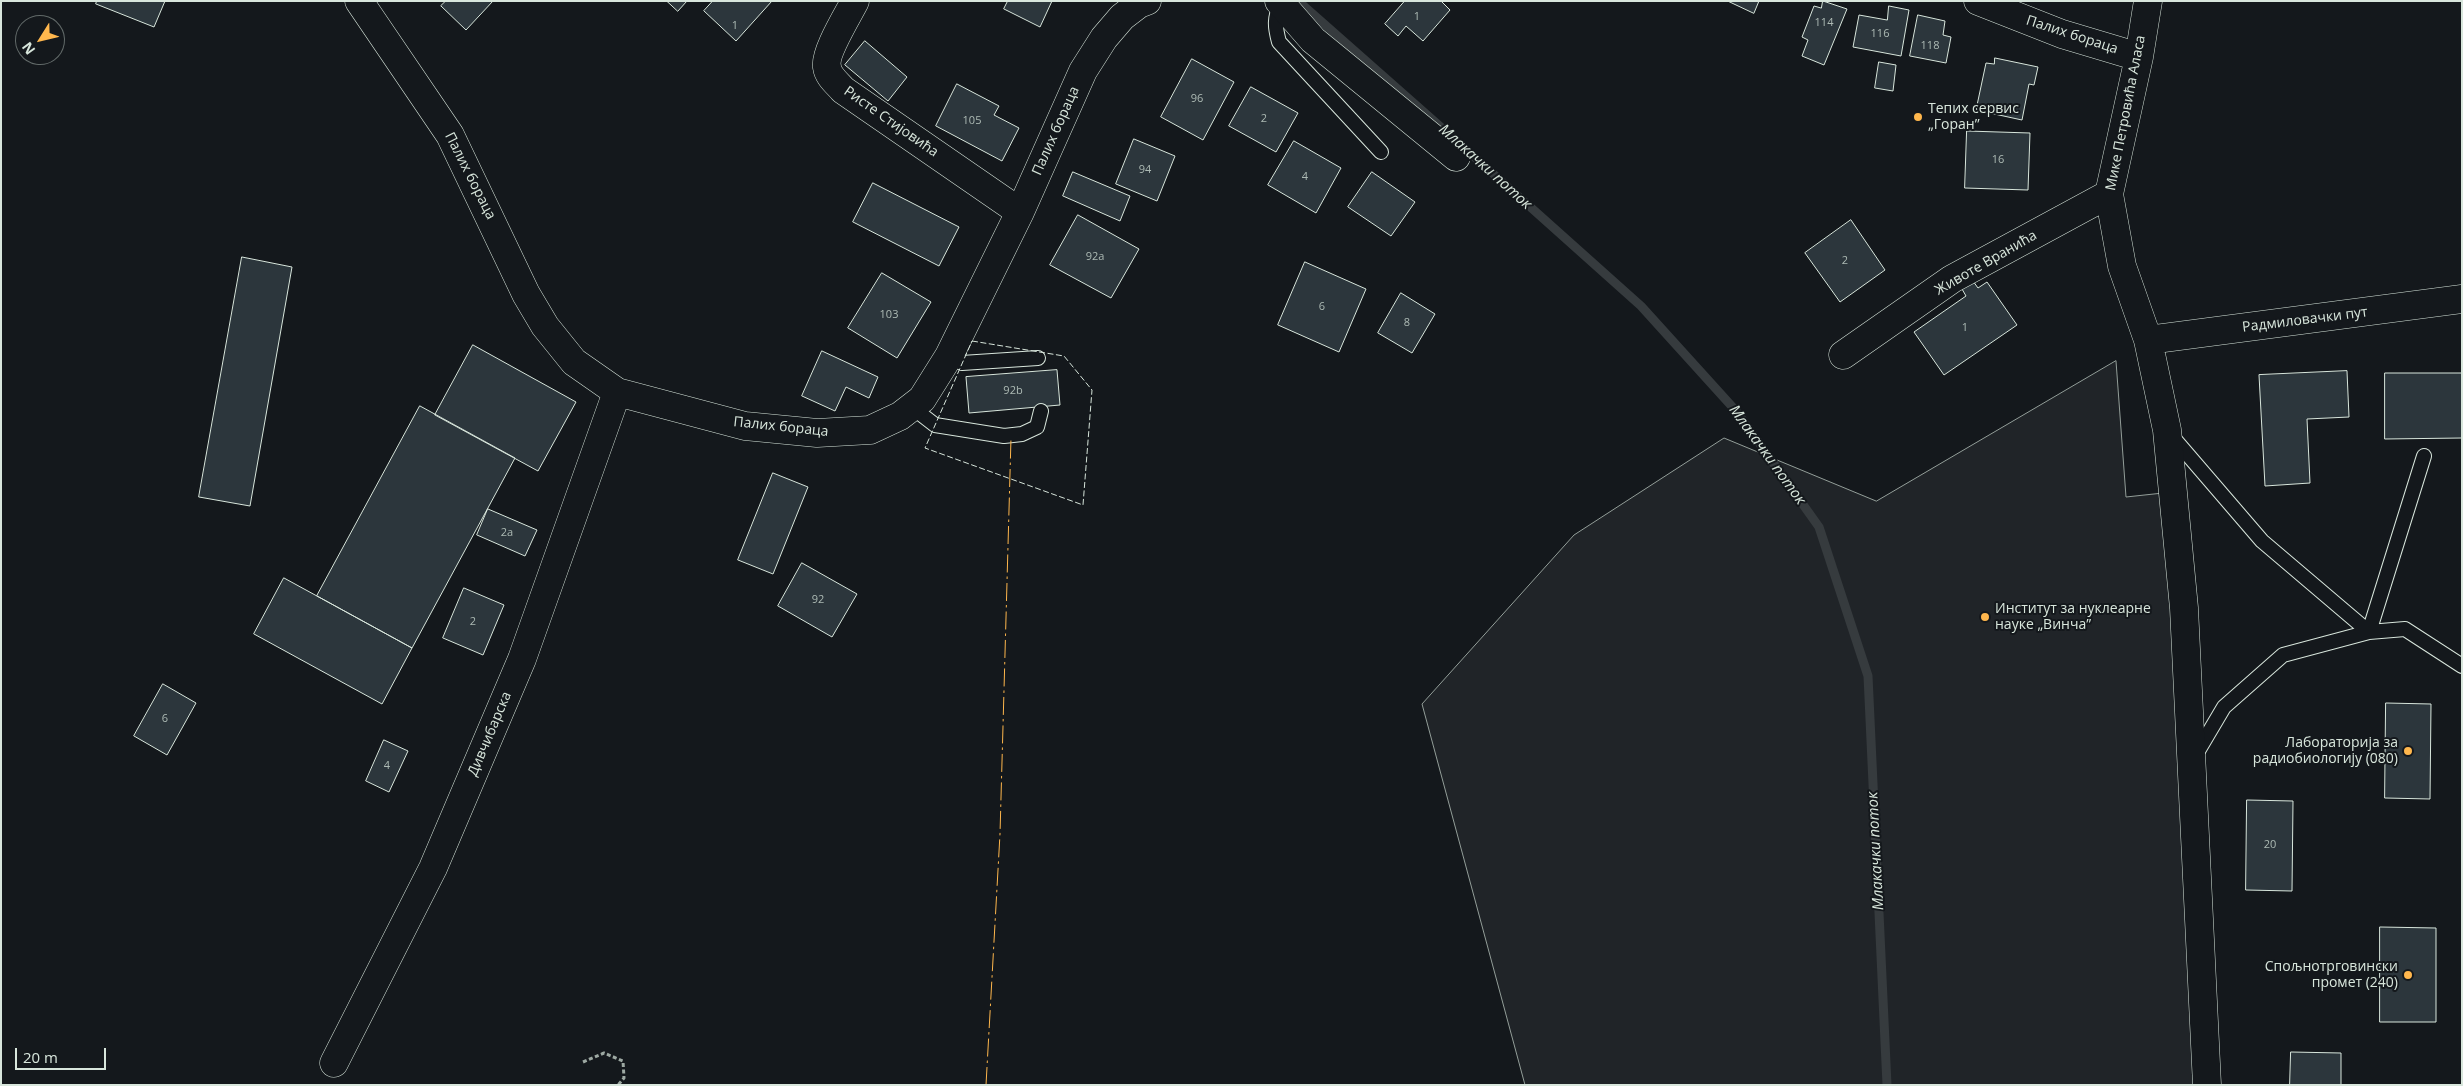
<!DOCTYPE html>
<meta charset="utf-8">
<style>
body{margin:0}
#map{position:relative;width:2463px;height:1086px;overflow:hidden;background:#14181c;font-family:"Open Sans",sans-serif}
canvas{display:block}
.frame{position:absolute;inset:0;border:2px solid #d8e6dc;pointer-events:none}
.north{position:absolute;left:15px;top:15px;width:50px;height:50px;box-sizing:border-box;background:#14181c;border:1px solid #626a69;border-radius:50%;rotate:234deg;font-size:14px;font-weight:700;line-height:20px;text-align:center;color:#d8e6dc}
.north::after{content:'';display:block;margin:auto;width:18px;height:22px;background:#ffb74d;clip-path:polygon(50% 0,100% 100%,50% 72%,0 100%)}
.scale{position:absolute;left:15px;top:1048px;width:91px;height:22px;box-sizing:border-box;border:2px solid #d8e6dc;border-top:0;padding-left:6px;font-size:15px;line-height:18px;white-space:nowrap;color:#d8e6dc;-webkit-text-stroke:4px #14181c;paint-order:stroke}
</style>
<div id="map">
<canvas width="2463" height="1086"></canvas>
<div class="frame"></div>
<div class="north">N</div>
<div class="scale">20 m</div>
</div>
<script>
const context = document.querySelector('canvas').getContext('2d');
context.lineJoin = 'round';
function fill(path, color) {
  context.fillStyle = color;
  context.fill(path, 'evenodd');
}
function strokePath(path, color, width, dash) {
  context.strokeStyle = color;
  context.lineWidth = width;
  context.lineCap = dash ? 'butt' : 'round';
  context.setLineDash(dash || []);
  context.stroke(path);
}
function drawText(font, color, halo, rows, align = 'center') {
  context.font = font + ' "Open Sans",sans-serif';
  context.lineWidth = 4;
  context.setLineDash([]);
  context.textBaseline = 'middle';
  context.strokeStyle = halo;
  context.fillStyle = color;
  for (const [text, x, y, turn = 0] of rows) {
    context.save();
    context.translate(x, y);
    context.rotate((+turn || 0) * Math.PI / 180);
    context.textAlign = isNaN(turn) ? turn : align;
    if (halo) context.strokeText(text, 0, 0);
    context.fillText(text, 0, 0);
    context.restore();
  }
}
const green = new Path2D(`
 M2116,361L2126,497L2163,493L2174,610L2197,1085H1525L1422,704L1574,535L1724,438L1876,501Z`);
fill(green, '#202428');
strokePath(green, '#939e99', 1);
strokePath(new Path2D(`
 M1298,1L1451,136
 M1461,145L1641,306L1737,412L1819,527L1868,676L1887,1085`), '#363b3e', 9);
const building = new Path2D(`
 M97,1H165L154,27L96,4Z
 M446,1H493L466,30L441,6Z
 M667,1H687L678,11Z
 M713,1H772L736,41L704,11Z
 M1008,1H1052L1040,27L1004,9Z
 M1405,1H1441L1450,10L1423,41L1406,26L1398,36L1385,24Z
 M1728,1H1759L1754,13Z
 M1823,1L1847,9L1824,65L1802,56L1808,40L1802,37L1814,6L1821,8Z
 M1889,6L1909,10L1901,56L1853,47L1859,15L1887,20Z
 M1918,15L1945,21L1943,35L1951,37L1946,63L1910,56Z
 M865,41L907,77L888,101L845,65Z
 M1995,58L2038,67L2034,85L2029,84L2022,120L1976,110L1986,63L1994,64Z
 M1192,59L1234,82L1203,140L1161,117Z
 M1879,62L1896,65L1893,91L1875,88Z
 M957,84L999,106L994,115L1019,128L1002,161L936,126Z
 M1251,87L1298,113L1276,152L1229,126Z
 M1967,131L2030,133L2028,190L1965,188Z
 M1134,139L1175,156L1157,201L1116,184Z
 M1294,141L1341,168L1316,213L1268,185Z
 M1073,172L1130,196L1120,221L1063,196Z
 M1372,172L1415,202L1391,236L1348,207Z
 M873,183L959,227L939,266L853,222Z
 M1078,215L1139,249L1111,298L1050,265Z
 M1851,220L1885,270L1840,302L1805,253Z
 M242,257L292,267L250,506L199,497Z
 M1305,262L1366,289L1339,352L1278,325Z
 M882,273L931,302L897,358L848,328Z
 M1973,281L1978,288L1987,282L2017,325L1944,375L1914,332L1966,296L1962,289Z
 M1401,293L1435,314L1412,353L1378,333Z
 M473,345L576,402L538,471L435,415Z
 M822,351L878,377L869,398L846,387L835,411L802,396Z
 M1057,370L1060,405L969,413L966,377Z
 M2347,371L2349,417L2307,419L2310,483L2265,486L2259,375Z
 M2385,373H2462V438L2385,439Z
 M420,406L515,458L412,648L317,596Z
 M773,473L808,487L773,574L738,560Z
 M488,509L537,530L525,556L477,535Z
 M802,563L857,594L832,637L778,606Z
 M284,578L412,648L382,704L254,634Z
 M464,588L504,605L483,655L443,638Z
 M163,684L196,703L167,755L134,736Z
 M2386,703L2431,704L2430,799L2385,798Z
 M384,740L408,751L389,792L366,781Z
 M2247,800L2293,801L2292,891L2246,890Z
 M2380,927L2436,928V1022H2380Z
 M2291,1052L2341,1053V1085H2290Z`);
fill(building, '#2c363c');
strokePath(building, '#d8e6dc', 1);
const lane = new Path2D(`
 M1281,4C1274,18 1275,27 1279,42L1381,152
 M949,356L962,363L1038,358
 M913,408L935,425L1004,436L1022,434L1037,427L1041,411
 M2170,434L2262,541L2369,632L2424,456
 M2195,756L2224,707L2283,655L2369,632L2405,629L2462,666`);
const street = new Path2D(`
 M359,1L450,135L526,294L545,326L574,362L617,392L745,426L817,433L870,430L900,416L922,399L949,356L1020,212L1083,71L1104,38L1122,17L1139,4L1147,1
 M855,1C848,15 824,53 827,67C828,76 837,83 843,90L1020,212
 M1279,1L1313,40L1456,157
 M1978,1L2062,34L2139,57
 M2148,1L2139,57L2109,194L2122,266L2148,340L2167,430L2184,608L2207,1085
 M2148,340L2462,299
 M1843,355L1952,279L2109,194
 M334,1063L433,868L522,659L617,392`);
strokePath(lane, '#d8e6dc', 16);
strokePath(street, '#d8e6dc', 29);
strokePath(new Path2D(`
 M583,1062L604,1053L623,1061L624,1078L618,1085`), '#9da8a2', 3, [4, 2.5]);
strokePath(lane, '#14181c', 14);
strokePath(street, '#14181c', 28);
strokePath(new Path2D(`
 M972,341L1064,356L1092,390L1083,505L925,448Z`), '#d8e6dc', 1, [6, 2.5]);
strokePath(new Path2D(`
 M986,1085L1000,834L1011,438`), '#ffb74d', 1, [18, 4, 2.5, 4]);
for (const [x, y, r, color] of [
 [1918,117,5,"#ffb74d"],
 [1985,617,5,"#ffb74d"],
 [2408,751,5,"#ffb74d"],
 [2408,975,5,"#ffb74d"]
]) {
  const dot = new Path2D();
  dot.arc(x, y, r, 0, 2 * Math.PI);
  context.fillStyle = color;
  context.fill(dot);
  strokePath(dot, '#14181c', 2);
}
drawText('11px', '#adbab4', null, [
 ["1",1417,17],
 ["114",1824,23],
 ["1",735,26],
 ["116",1880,34],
 ["118",1930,46],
 ["96",1197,99],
 ["2",1264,119],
 ["105",972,121],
 ["16",1998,160],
 ["94",1145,170],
 ["4",1305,177],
 ["92a",1095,257],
 ["2",1845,261],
 ["6",1322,307],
 ["103",889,315],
 ["8",1407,323],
 ["1",1965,328],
 ["92b",1013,391],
 ["2a",507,533],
 ["92",818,600],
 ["2",473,622],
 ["6",165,719],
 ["4",387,766],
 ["20",2270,845]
]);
drawText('14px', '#d8e6dc', '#14181c', [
 ["Палих бораца",2072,35,18],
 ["Мике Петровића Аласа",2126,113,-79],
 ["Ристе Стијовића",891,122,35],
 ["Палих бораца",1056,131,-66],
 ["Палих бораца",470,176,63],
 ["Животе Вранића",1986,263,-30],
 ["Радмиловачки пут",2305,320,-7],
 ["Палих бораца",781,427,6],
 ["Дивчибарска",490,734,-67]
]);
drawText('14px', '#d8e6dc', '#14181c', [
 ["Тепих сервис",1928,109],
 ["„Горан”",1928,125],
 ["Институт за нуклеарне",1995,609],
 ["науке „Винча”",1995,625],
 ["Лабораторија за",2398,743,"right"],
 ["радиобиологију (080)",2398,759,"right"],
 ["Спољнотрговински",2398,967,"right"],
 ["промет (240)",2398,983,"right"]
], 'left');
drawText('italic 15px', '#d8e6dc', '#14181c', [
 ["Млакачки поток",1485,167,42],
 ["Млакачки поток",1767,455,54],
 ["Млакачки поток",1876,851,-93]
]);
</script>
